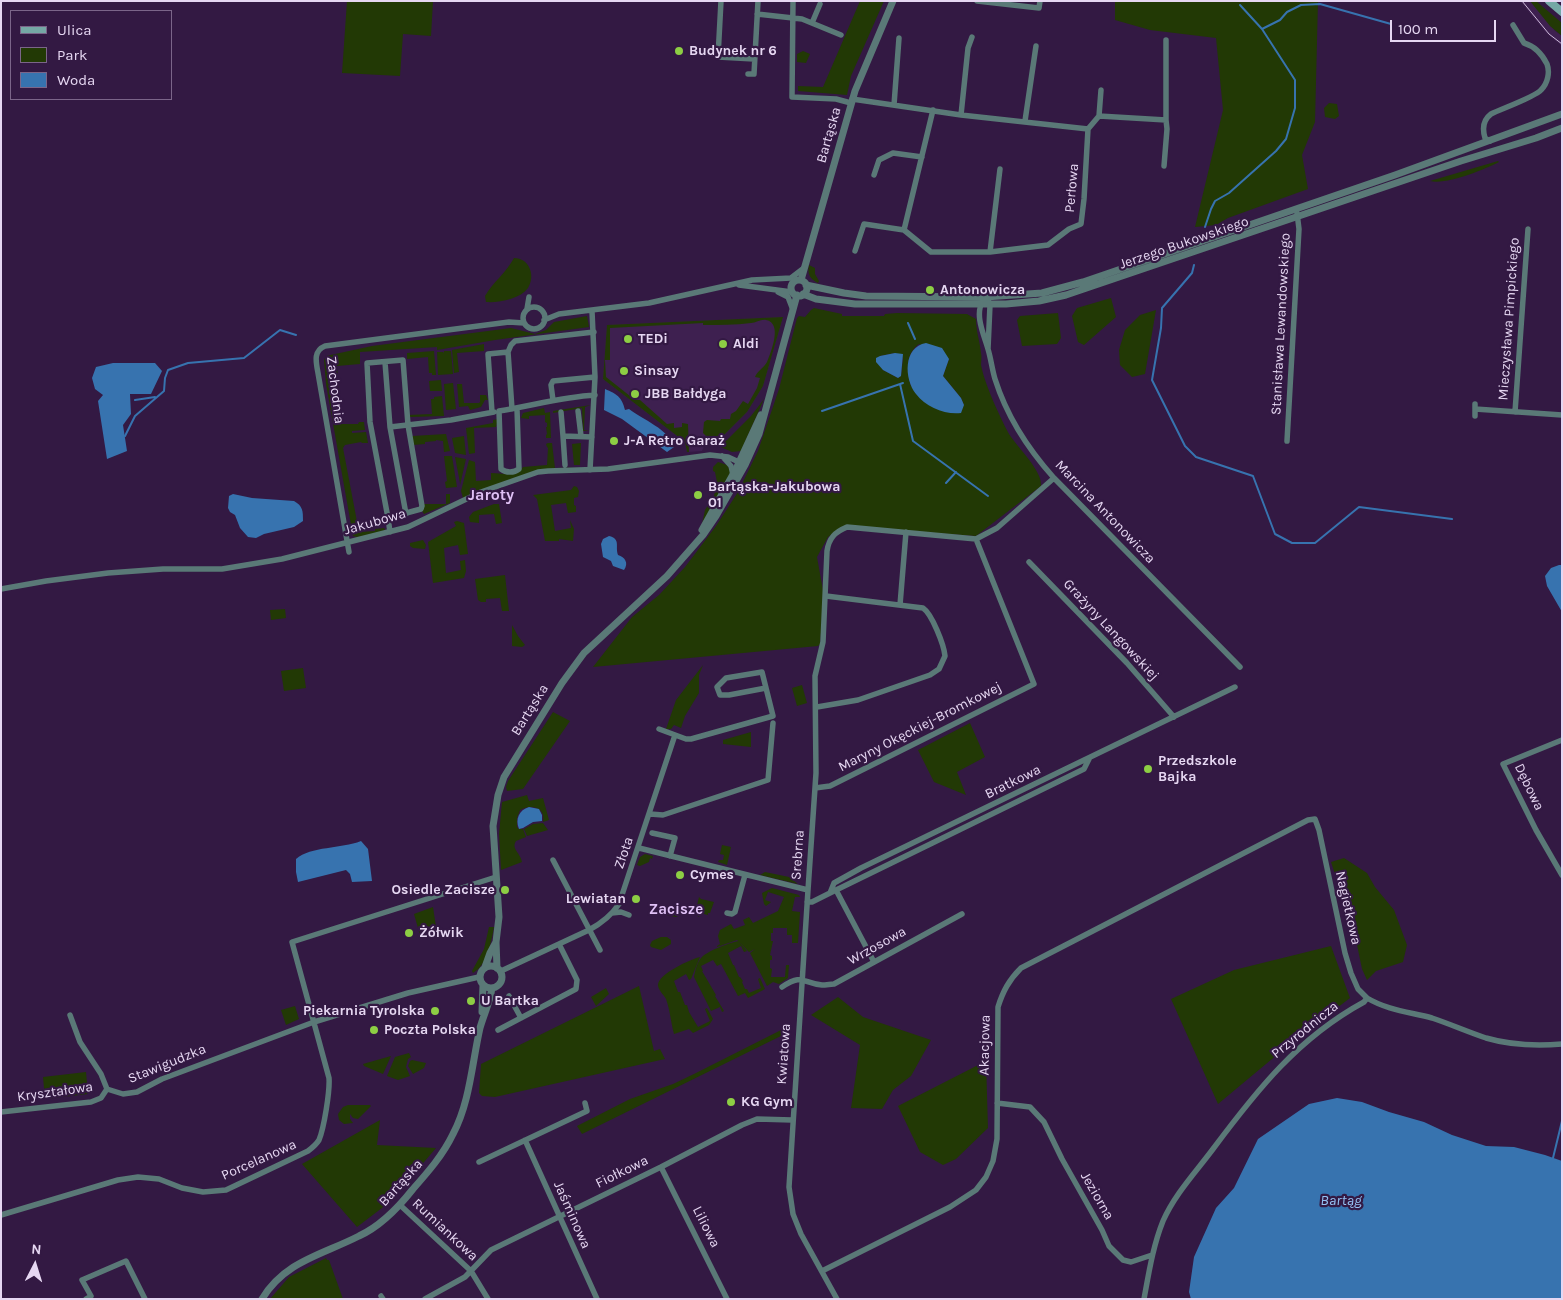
<!DOCTYPE html>
<meta charset="utf-8">
<style>
body{margin:0}
#map{position:relative;width:1563px;height:1300px;overflow:hidden;background:#331943;font-family:Karla,sans-serif}
canvas{display:block}
.frame{position:absolute;inset:0;border:2px solid #e6d7f2;pointer-events:none}
.legend{position:absolute;left:10px;top:10px;width:162px;height:90px;box-sizing:border-box;background:#331943;border:1px solid #7b6589;margin:0;padding:6px 9px;list-style:none;font-size:15px;color:#e6d7f2}
.legend li{display:flex;align-items:center;gap:10px;height:25px}
.legend b{width:25px;border:1px solid #7b6589}
.north{position:absolute;left:10px;top:1240px;width:50px;height:50px;-webkit-text-stroke:4px #331943;paint-order:stroke;rotate:5deg;font-size:14px;font-weight:700;line-height:20px;text-align:center;color:#e6d7f2}
.north::after{content:'';display:block;margin:auto;width:18px;height:22px;background:#e6d7f2;clip-path:polygon(50% 0,100% 100%,50% 72%,0 100%)}
.scale{position:absolute;left:1390px;top:20px;width:106px;height:22px;box-sizing:border-box;border:2px solid #e6d7f2;border-top:0;padding-left:6px;font-size:15px;line-height:18px;white-space:nowrap;color:#e6d7f2;-webkit-text-stroke:4px #331943;paint-order:stroke}
</style>
<div id="map">
<canvas width="1563" height="1300"></canvas>
<div class="frame"></div>
<ul class="legend">
<li><b style="height:6px;background:#75a8a5"></b>Ulica</li>
<li><b style="height:14px;background:#223905"></b>Park</li>
<li><b style="height:14px;background:#3773af"></b>Woda</li>
</ul>
<div class="north">N</div>
<div class="scale">100 m</div>
</div>
<script>
const context = document.querySelector('canvas').getContext('2d');
context.lineJoin = 'round';
function fill(path, color) {
  context.fillStyle = color;
  context.fill(path, 'evenodd');
}
function strokePath(path, color, width, dash) {
  context.strokeStyle = color;
  context.lineWidth = width;
  context.lineCap = dash ? 'butt' : 'round';
  context.setLineDash(dash || []);
  context.stroke(path);
}
function drawText(font, color, halo, rows, align = 'center') {
  context.font = font + ' Karla,sans-serif';
  context.lineWidth = 4.5;
  context.setLineDash([]);
  context.textBaseline = 'middle';
  context.strokeStyle = halo;
  context.fillStyle = color;
  for (const [text, x, y, turn = 0] of rows) {
    context.save();
    context.translate(x, y);
    context.rotate((+turn || 0) * Math.PI / 180);
    context.textAlign = isNaN(turn) ? turn : align;
    if (halo) context.strokeText(text, 0, 0);
    context.fillText(text, 0, 0);
    context.restore();
  }
}
fill(new Path2D(`
 M1520,1H1530L1555,31L1562,36V46L1547,34Z
 M783,317L763,386L747,412L724,435L708,437L702,451L687,452L685,442L603,379L607,325Z`), '#3e2050');
fill(new Path2D(`
 M347,1H433L431,36L403,34L400,76L342,73Z
 M860,1H884L851,76L847,95L798,91V86L823,87Z
 M1115,1H1318L1315,122L1302,155L1308,189L1228,218L1216,225L1195,227L1223,110L1216,38L1150,30L1115,20Z
 M1530,1H1536L1562,23V36L1550,26Z
 M803,51L810,54L806,63L797,62V54Z
 M1329,103L1337,104L1339,116L1335,119L1325,117L1324,108Z
 M1498,161L1499,162C1483,170 1447,185 1430,181Z
 M514,258C529,258 536,275 528,288C520,299 499,303 486,302L485,296C493,282 506,273 514,258Z
 M809,265L815,268V274L819,281L818,283C810,279 807,274 809,265Z
 M1111,298L1116,317L1084,345L1078,342L1072,316L1077,308Z
 M814,308L842,314V316H884L885,314L897,313L967,314L976,319C976,331 980,342 981,353C982,357 981,361 981,365C985,385 999,415 1009,434C1017,447 1043,471 1041,486L976,536L908,531L839,529L828,537L817,557L824,596L820,644L818,646L593,667L632,617L659,595L685,567L716,526L738,492L758,451L779,389L797,318L799,316L805,317L811,310ZM919,344L949,359L943,376L961,398L964,405L911,386C907,372 905,354 919,344ZM895,353L903,358L901,376L898,378L883,370L880,356Z
 M1156,310L1145,374L1132,377L1120,365L1119,350L1125,330L1140,315Z
 M1058,313L1061,338L1057,344L1022,346L1017,320L1020,316Z
 M587,316L589,327L495,340L437,350V347L360,352V364L337,366L341,424H358L359,422H364L365,430L352,431V433L366,432L368,443H362L361,442L345,445L343,448L359,532L375,531V529L384,528L385,529L383,532L357,537L353,536L326,384L324,360L326,356L372,346L511,328L535,334L546,330L554,322Z
 M783,317L763,386L747,412L724,435L709,437L708,438L703,433L704,422L707,420L720,421L721,419H730L731,414L736,411L743,401L748,404L757,388L760,378L755,377C757,371 764,368 767,362C771,352 783,323 766,320C761,319 756,323 751,323C735,325 719,325 703,325V323L610,328V360H605L606,377L635,400H640L667,424L674,423V428L682,427V423L688,424L689,452H687L685,442L603,379L607,325Z
 M484,344V351L457,353L459,372L454,373L452,350Z
 M434,351L436,375H432V373H429L428,357L407,359V353Z
 M444,351H451L453,374L438,375L437,352H443L444,353Z
 M441,380L442,391H430L429,381Z
 M453,383L456,409L446,410L444,384Z
 M457,384H462L464,403H479L480,402V395H486L488,400H485L481,407L470,410L468,406L459,407Z
 M442,396L444,416L410,417L408,415L432,414L431,399H434V397Z
 M764,399L741,451L732,452L712,443L714,441L724,442L727,440L751,416Z
 M591,405L585,407L584,430L589,431H583L582,408L553,413V411Z
 M544,408L545,413L550,412L551,438H546V435L547,434L546,427H547V423L545,422V415L529,416V419L521,418L523,413Z
 M498,419L496,427L474,428L475,453L469,454L466,428L493,423V420Z
 M446,434L450,451L444,452L443,441L436,440V441L425,442V444L413,445L412,436Z
 M464,436L466,455L455,453L452,438Z
 M548,443H552L555,468L587,467L548,469L463,498L461,491L469,460L475,462L476,481L491,480V473C503,473 516,478 523,467L547,465L548,448L547,447L546,444Z
 M581,443L580,465H574L572,444Z
 M444,456H452L457,487L446,488L445,482L447,481Z
 M455,457L466,459L460,485V483Z
 M718,462L727,465L731,472L702,524L705,510L711,500H713L717,482L715,472L713,471V467Z
 M574,486L577,487L579,491L578,497L574,498V505L576,506V512L568,513L566,503L551,505L555,531L571,528L570,520L574,529L573,541L559,539V541H545L537,499L533,495L571,490Z
 M446,494H450V503L424,514L422,511L424,504H446Z
 M494,504H499L502,523L496,524L494,514L479,515V523L470,522L469,517L473,512Z
 M457,521L464,523L468,554L460,555L458,545L444,548L446,573L461,570L460,561L465,560L466,571L464,578L433,583L428,542L456,526L454,522Z
 M423,540L426,545L425,549L413,548L410,546V543Z
 M505,575L509,611H502L500,598L486,599V602H481L478,600L475,579Z
 M285,609L286,618L271,620L270,610Z
 M512,625L518,636L525,645L522,647L512,646Z
 M703,665L699,675V693L685,716L681,728L674,725L671,729H666L676,700Z
 M303,668L306,688L284,691L281,671Z
 M802,685L807,703L797,706L792,688Z
 M553,712L570,721L523,789L507,791L506,787L508,781Z
 M970,723L985,757L957,772L966,795L934,782L918,750Z
 M751,732V747L723,744V740Z
 M527,795L529,801L543,798L549,820L543,822C546,807 531,804 520,810L517,818V827L519,829H523L526,837L516,841C511,849 520,852 522,862L501,870L499,834L502,802Z
 M543,823L548,830L527,836L524,829L533,824Z
 M722,845L731,847L727,865L718,862L719,860H723L724,855L720,854Z
 M645,854L653,856L652,859L650,858L649,862L640,866L637,865L640,857Z
 M1344,858L1367,873L1375,887L1394,910L1407,945L1403,962L1376,971L1367,980L1362,969L1355,935L1331,862Z
 M765,872L789,877L798,884L760,875Z
 M772,888L799,895L800,897H795L792,911L800,912L798,943H792V935H787V928H773V933H771V941H773L770,955L772,956V960H770V968L772,969L771,977H785L786,965H789L788,978L779,984L773,982L767,986L750,953L755,949L749,952L737,940L717,947V946L720,944L718,936L720,930L731,924L734,929L745,925L743,920L749,917L753,923L778,911L784,897L768,892L765,900L771,902L770,903L766,906L764,904L762,893Z
 M699,897L701,899L714,902L710,913H708V915L700,913L699,917L695,914Z
 M676,904L687,907L685,913L676,917L666,915V911Z
 M433,907L436,927L431,933L420,935L414,914Z
 M489,927H494C491,943 487,965 473,973L472,971L484,949Z
 M661,937H667L671,940V944L661,950L651,947L650,945L652,941Z
 M738,941L747,951L744,952L741,946L728,953L733,965H734L739,977H740L743,981L742,982L745,989H747L749,993L761,988L758,979L760,978L765,989L748,998L745,993L738,996L721,964L717,966L713,960L701,966L703,971H702L716,995L715,996L724,1011L722,1012L720,1007L711,1011L694,977C695,971 697,963 701,958C707,951 729,943 738,941Z
 M1331,946L1350,998L1290,1044L1218,1104L1171,999L1234,970Z
 M700,957L691,979L689,980L686,974L674,981L678,992H680L685,1005H687L689,1012L698,1027L710,1021L705,1009L707,1008L713,1019L709,1025L693,1033L689,1029L674,1034C671,1023 670,1010 666,999C664,995 658,990 658,985C658,974 691,959 700,957Z
 M639,986L654,1051L660,1049L665,1059L495,1097L482,1096L479,1093L481,1064Z
 M606,988L609,994L596,1006L591,997Z
 M838,997L863,1017L931,1040L911,1076L893,1090L882,1109L851,1108L860,1045L811,1015Z
 M295,1006L299,1019L286,1025L281,1010Z
 M789,1026L787,1033L582,1134L577,1126L630,1099L673,1084L694,1074Z
 M409,1053L411,1057L408,1059L406,1067L410,1076L398,1080L387,1076L395,1057Z
 M391,1056L383,1074L364,1066L363,1064Z
 M412,1060L426,1063L424,1068L413,1074L408,1066L410,1061Z
 M986,1061L988,1128L956,1159L943,1165L920,1152L898,1106Z
 M86,1072L88,1094L45,1099L43,1077Z
 M348,1105H370L371,1106L358,1119L353,1118L350,1114V1119L353,1123L344,1124L339,1120L338,1114L343,1107Z
 M380,1120L377,1145L436,1148L402,1188L382,1208L357,1227L302,1164Z
 M326,1258L327,1260H329L343,1299H270L289,1277Z`), '#223905');
fill(new Path2D(`
 M926,343L942,348L949,359L943,376L961,398L964,405L961,413C945,415 926,407 916,394C904,379 903,347 926,343Z
 M895,353L903,354L901,376L898,378L883,370L876,362V358L880,356Z
 M113,363H155L162,371L151,394H130L131,414L123,425L127,451L107,459L98,401L103,395L95,389L92,378L96,367Z
 M605,389C617,394 622,397 625,410L629,409C643,420 669,429 674,447L667,452L622,419L604,410Z
 M233,494L252,498L294,501C303,506 303,511 303,521L294,527L264,534L256,538L248,537L240,528L235,515L230,512L228,508L229,496Z
 M609,536C621,539 615,546 618,555C625,557 629,563 624,570L613,566L611,561L603,557L601,544L603,539Z
 M1559,565H1562V612L1547,586L1545,576L1551,568Z
 M529,807L539,809L542,815V821L533,822L523,828L519,829C515,819 519,810 529,807Z
 M361,841L368,849L372,881L352,882L350,874L346,870L298,882L296,872V859C311,846 341,849 361,841Z
 M1337,1098L1362,1102L1389,1112L1424,1122L1452,1135L1486,1146L1514,1147L1545,1155L1562,1161V1299H1191L1189,1292L1194,1257L1216,1208L1234,1188L1258,1139L1309,1104Z`), '#3773af');
strokePath(new Path2D(`
 M1262,29L1280,20L1287,12L1301,5L1320,4L1391,24
 M1205,227L1211,209L1215,201L1229,193L1276,151L1286,139L1295,108V80L1262,29L1240,5
 M1194,265L1192,273L1162,308L1161,328L1152,380L1185,446L1196,457L1253,476L1275,534L1292,543H1315L1359,507L1452,519
 M908,323L915,339
 M900,384L913,441L988,496
 M135,400L155,397
 M822,411L903,383
 M125,436L135,416L164,391L165,378L168,370L188,363L244,358L280,330L296,335
 M946,483L956,472
 M1553,1158L1562,1121`), '#3773af', 2);
strokePath(new Path2D(`
 M721,1L718,57L754,59
 M793,1L792,97L836,99L851,103
 M977,1L1039,8L1040,1
 M757,14L802,19L841,35
 M812,23L820,4
 M748,74H754L758,1
 M852,99L961,115L1088,129
 M894,105L899,38
 M933,110L904,230L931,252H990L1048,245L1069,229L1081,224L1084,199L1088,129L1099,116L1101,90
 M961,115L968,48L972,37
 M1099,116L1166,120
 M1025,121L1036,46
 M1490,141L1485,138C1482,128 1483,120 1491,114C1501,109 1535,97 1541,90C1548,83 1550,72 1547,64C1542,54 1534,46 1524,43L1513,25
 M1164,166L1167,129L1166,120V40
 M874,175L879,160L893,153L922,157
 M855,251L864,224L904,230
 M990,252L1000,169
 M739,285L792,292
 M778,292L788,297L793,310
 M988,300L990,305L988,349
 M983,301C974,314 984,335 988,349C991,359 992,369 995,379C1007,417 1028,449 1054,478L1240,667
 M523 318a11 11 0 1 1 22 0a11 11 0 1 1-22 0Z
 M527,309L529,297
 M544,320L559,314L649,303L752,280L791,278L804,268
 M508,352L511,345L515,341L594,332
 M403,360L408,425L422,506L421,509L388,518L370,422L367,363Z
 M385,362L390,427L406,514
 M553,400L551,385L553,381L595,377
 M517,409L519,469C514,473 506,473 501,469L499,411C531,406 562,397 595,395
 M1475,409L1562,415
 M578,411L581,436
 M492,412L488,354L508,352L512,409
 M561,412L563,436L592,437
 M1515,412L1528,229
 M1475,416V404
 M390,427L451,420L494,412
 M563,436L565,465
 M1287,441L1299,229L1297,213
 M722,456L731,466L733,475
 M590,470L595,377L592,311
 M388,518L390,532
 M349,552L318,373C316,362 313,351 325,346L509,322L524,323
 M1029,562L1127,663L1174,717
 M1,589L46,581L108,573L163,569H222L282,559L408,527L481,492L538,472L548,471L608,469L710,455L728,457L741,463
 M900,605L906,532
 M817,707L858,700L930,675L939,669L945,656C944,645 932,614 923,608L826,596
 M659,729L686,739H691L773,716L762,672L726,678L717,687L720,695H729L766,688
 M1562,740L1503,764L1536,830L1562,875
 M815,788L830,786L1034,684L976,539
 M650,814L663,815L768,780L773,723
 M652,833L675,838L670,856
 M639,848L808,890L816,773L815,676L823,642L827,551C829,538 835,532 847,527L976,539L997,528L1054,478
 M553,860L600,950
 M808,890L789,1187L793,1214L801,1234L837,1299
 M836,890L874,962
 M830,893L1084,769L1089,759
 M807,902H812L830,893L834,883L861,868L1235,687
 M612,913L621,912L629,915
 M727,913L732,914L735,912L745,875
 M501,971L589,930C602,923 611,916 619,904L675,735
 M782,987C803,973 802,983 822,985C826,985 831,984 834,984L962,914
 M509,996L521,1018
 M70,1015L80,1042L101,1074L107,1089L123,1094L137,1092L162,1079L314,1022L408,993L479,977
 M498,1030L576,989L577,980L559,944
 M997,1103L1030,1107L1044,1122L1062,1159L1102,1230L1109,1246L1123,1260L1131,1262L1152,1255
 M1,1112L91,1102L101,1098L107,1089
 M525,1140L597,1299
 M479,1162L587,1111L585,1103
 M661,1167L727,1299
 M400,1205L471,1271L488,1299
 M1,1215L118,1180L138,1177L159,1179L182,1188L203,1192L226,1190L308,1151C312,1148 316,1145 319,1140C324,1128 330,1091 329,1078L292,942L496,877
 M822,1271L950,1207L976,1190L986,1177L993,1161L997,1139L998,1007C1003,991 1009,980 1021,968L1308,820L1315,819L1319,830L1345,953L1351,973L1358,989L1367,998
 M381,1296L383,1299
 M86,1299L91,1296L82,1280L126,1261L145,1299
 M425,1299L465,1277L491,1250L661,1167L742,1125L757,1119L792,1120
 M1144,1299C1149,1272 1153,1246 1163,1221C1175,1194 1195,1173 1213,1149C1257,1090 1298,1038 1364,1002L1367,998C1387,1010 1409,1012 1432,1018C1450,1024 1468,1032 1486,1038C1510,1045 1537,1046 1562,1044`), '#5a7977', 5.5);
strokePath(new Path2D(`
 M801,280L855,91L893,1
 M791 288a8 8 0 1 1 16 0a8 8 0 1 1-16 0Z
 M806,285L844,293L866,296L985,297L1042,293L1083,282L1395,175L1562,114
 M803,294L816,299L855,304H1006L1039,301L1066,295L1461,161L1536,138L1562,128
 M702,530L736,469L761,415
 M480 977a11 11 0 1 1 22 0a11 11 0 1 1-22 0Z
 M485,967L490,953L496,942
 M497,968L496,942L499,917L493,826L498,795L504,777L562,683L584,653L667,576L703,535L716,516L745,465L759,434L797,295
 M482,1012L483,985
 M262,1299C285,1261 322,1255 359,1236C381,1226 398,1208 413,1189C428,1172 443,1155 453,1134C470,1102 472,1063 480,1028C484,1014 490,1002 492,988`), '#5a7977', 7);
strokePath(new Path2D(`
 M1549,1L1562,12`), '#75a8a5', 8);
strokePath(new Path2D(`
 M1522,1L1549,34L1562,44`), '#ccbbd8', 1);
for (const [x, y, r, color] of [
 [679,51,5,"#8dce44"],
 [930,290,5,"#8dce44"],
 [628,339,5,"#8dce44"],
 [723,344,5,"#8dce44"],
 [624,371,5,"#8dce44"],
 [635,394,5,"#8dce44"],
 [614,441,5,"#8dce44"],
 [698,495,5,"#8dce44"],
 [1148,769,5,"#8dce44"],
 [680,875,5,"#8dce44"],
 [505,890,5,"#8dce44"],
 [636,899,5,"#8dce44"],
 [409,933,5,"#8dce44"],
 [471,1001,5,"#8dce44"],
 [435,1011,5,"#8dce44"],
 [374,1030,5,"#8dce44"],
 [731,1102,5,"#8dce44"]
]) {
  const dot = new Path2D();
  dot.arc(x, y, r, 0, 2 * Math.PI);
  context.fillStyle = color;
  context.fill(dot);
  strokePath(dot, '#331943', 2);
}
drawText('bold 14px', '#e6d7f2', '#331943', [
 ["Budynek nr 6",689,51],
 ["Antonowicza",940,290],
 ["TEDi",638,339],
 ["Aldi",733,344],
 ["Sinsay",634,371],
 ["JBB Bałdyga",645,394],
 ["J-A Retro Garaż",624,441],
 ["Bartąska-Jakubowa",708,487],
 ["01",708,503],
 ["Przedszkole",1158,761],
 ["Bajka",1158,777],
 ["Cymes",690,875],
 ["Osiedle Zacisze",495,890,"right"],
 ["Lewiatan",626,899,"right"],
 ["Żółwik",419,933],
 ["U Bartka",481,1001],
 ["Piekarnia Tyrolska",425,1011,"right"],
 ["Poczta Polska",384,1030],
 ["KG Gym",741,1102]
], 'left');
drawText('14px', '#e6d7f2', '#331943', [
 ["Bartąska",829,135,-74],
 ["Perłowa",1072,188,-85],
 ["Jerzego Bukowskiego",1184,243,-19],
 ["Mieczysława Pimpickiego",1509,319,-86],
 ["Stanisława Lewandowskiego",1281,324,-87],
 ["Zachodnia",335,390,83],
 ["Marcina Antonowicza",1105,512,46],
 ["Jakubowa",375,522,-16],
 ["Grażyny Langowskiej",1111,630,47],
 ["Bartąska",530,710,-58],
 ["Maryny Okęckiej-Bromkowej",920,727,-27],
 ["Bratkowa",1013,782,-26],
 ["Dębowa",1529,787,64],
 ["Złota",624,853,-71],
 ["Srebrna",798,855,-86],
 ["Nagietkowa",1348,908,77],
 ["Wrzosowa",877,946,-29],
 ["Przyrodnicza",1305,1030,-39],
 ["Akacjowa",985,1045,-89],
 ["Kwiatowa",784,1054,-86],
 ["Stawigudzka",167,1064,-22],
 ["Kryształowa",55,1092,-8],
 ["Porcelanowa",259,1160,-24],
 ["Fiołkowa",622,1172,-26],
 ["Bartąska",401,1183,-48],
 ["Jeziorna",1097,1196,60],
 ["Jaśminowa",572,1215,66],
 ["Liliowa",706,1227,63],
 ["Rumiankowa",445,1230,43]
]);
drawText('bold 15px', '#dfc0f5', '#331943', [
 ["Zacisze",676,910]
]);
drawText('italic 15px', '#94c2f4', '#331943', [
 ["Bartąg",1341,1201]
]);
drawText('bold 16px', '#dfc0f5', '#331943', [
 ["Jaroty",491,495]
]);
</script>
